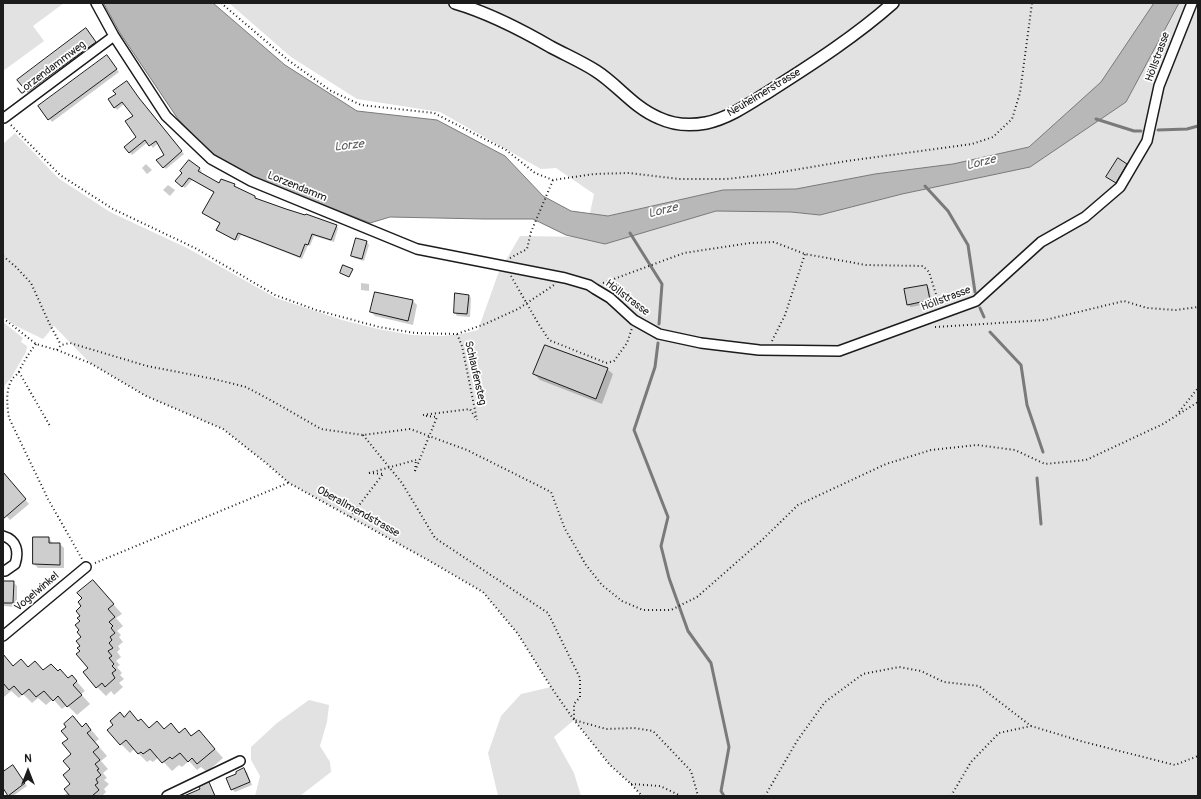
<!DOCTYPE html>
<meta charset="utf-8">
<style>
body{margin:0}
#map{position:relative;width:1201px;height:799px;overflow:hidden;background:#fff;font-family:Pangolin,sans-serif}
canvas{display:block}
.frame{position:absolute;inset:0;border:4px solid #1c1c1c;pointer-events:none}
.north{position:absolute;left:8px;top:751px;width:40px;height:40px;-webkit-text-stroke:3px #fff;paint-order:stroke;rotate:0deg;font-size:11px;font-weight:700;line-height:16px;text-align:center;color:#1c1c1c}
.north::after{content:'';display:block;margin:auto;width:14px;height:18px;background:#1c1c1c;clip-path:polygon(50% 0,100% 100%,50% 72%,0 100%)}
</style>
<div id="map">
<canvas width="1201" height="799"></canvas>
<div class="frame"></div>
<div class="north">N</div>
</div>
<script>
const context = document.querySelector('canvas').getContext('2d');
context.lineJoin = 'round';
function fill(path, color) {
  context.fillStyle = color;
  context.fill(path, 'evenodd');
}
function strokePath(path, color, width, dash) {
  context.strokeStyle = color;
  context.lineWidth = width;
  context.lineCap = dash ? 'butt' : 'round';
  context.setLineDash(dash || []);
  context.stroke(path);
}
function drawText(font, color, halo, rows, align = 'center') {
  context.font = font + ' Pangolin,sans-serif';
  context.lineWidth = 3.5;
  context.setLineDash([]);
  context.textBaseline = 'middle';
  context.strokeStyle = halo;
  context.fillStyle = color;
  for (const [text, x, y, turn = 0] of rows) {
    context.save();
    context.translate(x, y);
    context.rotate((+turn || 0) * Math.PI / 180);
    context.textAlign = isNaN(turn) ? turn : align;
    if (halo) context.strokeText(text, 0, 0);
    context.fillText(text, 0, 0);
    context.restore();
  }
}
fill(new Path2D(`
 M3,3H64L33,26L44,41L3,71Z
 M229,3H1198V796H642L631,784L610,765L574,720L554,737L574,773L581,796H498L488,753L501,716L521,694L551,687L518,634L483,592L426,559L289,483L266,463L223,429L146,396L90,363L54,326L43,339L14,325L3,316V144L15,133L58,178L110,212L189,249L276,298L342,320L378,329L412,335L442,336L461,334L478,330L498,274L520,236L585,237L594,194L556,168L541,169L440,112L357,99L291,57Z
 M3,322L23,338L21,342L27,346L26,352L11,378L5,385L3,396Z
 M309,700L329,705L327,722L320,746L330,762L331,772L300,796H255L260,776L251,760V747L277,723Z`), '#e2e2e2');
const water = new Path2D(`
 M104,3H213L285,65L357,111L437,120L505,156L543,196L571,211L608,216L723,190L796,189L875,174L953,164L1029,147L1101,82L1154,3H1179L1126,102L1030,167L902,194L820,215L791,212L716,211L605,244L566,235L533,219H484L390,217L370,223L250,176L210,152L178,119L120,33Z`);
fill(water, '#b8b8b8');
strokePath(water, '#7a7a7a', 1);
fill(new Path2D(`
 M88,32L98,45L30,94L27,91Z
 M109,59L119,72L52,122L39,106Z
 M109,100L141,102L184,154L166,169L158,161L166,155L158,143L153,148L148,142L132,155L125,147L137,137L134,116L124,104L117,110Z
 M189,161L202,171L200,173L219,184L221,180L235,185L236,189L255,197L258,200L336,226L338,228L334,242L314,236L310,246L308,245L302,259L241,235L238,241L220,232L221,224L203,213L215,193L192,180L185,188L179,183Z
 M146,164L152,170L147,174L142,168Z
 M1126,164L1129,167L1118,184L1110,179Z
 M168,185L175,190L170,196L163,190Z
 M367,242L369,245L364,261L354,258L352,255Z
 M361,283L369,284V291L361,290Z
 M926,286L929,288L932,303L911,307L908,305Z
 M469,296L471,298L470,317L457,316L455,313Z
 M413,301L417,305L413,325L375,316L371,312Z
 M607,369L613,374L602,404L540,380L534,374Z
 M3,473L29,504L10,520L3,512Z
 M49,538L53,544H60L64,548V568H38L34,564Z
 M3,579L6,582H13L17,586V607L3,606Z
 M93,581L122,614L116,618L123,626L117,631L121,635L119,637L123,642L118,646L120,649L117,652L121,657L116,661L120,665L117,667L122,673L120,675L124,679L119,683L123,687L114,695L111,691L106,696L97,687L81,651L82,637L81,631L84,599Z
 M3,659L13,666L58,672L69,679L72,676L85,691L81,694L90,704L77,715L67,705L62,709L53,699L46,705L38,698L32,703L23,694L19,698L11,691L4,697Z
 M130,713L139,722L149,729L164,730L171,725L180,733L185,729L192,737L199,731L223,758L207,772L201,767L197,770L189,761L182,767L179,765L172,771L159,757L153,762L150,760L147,762L134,749L130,753L121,744L124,718Z
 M73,718L83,727L86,725L94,733L99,739L95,742L107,756L101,761L108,769L103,773L107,778L104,780L109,784L104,789L106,792L103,795L104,796H64L68,792L72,784V754L69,739Z
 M15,769L27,786L13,796H10L3,787V773Z
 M244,770L247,772L252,785L235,792L232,789L238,774Z
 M209,784L216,796H192L191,794Z`), '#0003');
strokePath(new Path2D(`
 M1096,119L1134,131H1141
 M1158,130L1187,129L1198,126
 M925,186L948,211L968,245L975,292
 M630,233L662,284L659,324
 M980,308L984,317
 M990,332L1021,365L1027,405L1043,452
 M658,343L655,367L634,430L668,517L661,546L669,578L688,631L711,663L729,747L721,791L724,796
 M1037,478L1041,524`), '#7a7a7a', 3);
const building = new Path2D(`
 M86,28L96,42L27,92L17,80Z
 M107,55L117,69L48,120L38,106Z
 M127,81L139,98L182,151L163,168L156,160L164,155L156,141L149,146L145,140L129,153L124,147L136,137L125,121L133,116L122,102L114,108L108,99L116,94L113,91Z
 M1118,158L1127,164L1116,183L1106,177Z
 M189,160L200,168L198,171L219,183L221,179L235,184L234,186L255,196V198L286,209L305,215L306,214L337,225L331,240L312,234L308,245L305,244L300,257L238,233L235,240L216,230L220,223L202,213L214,192L189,178L182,187L175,181L182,173L180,171Z
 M356,238L367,241L362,259L351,256Z
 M343,265L353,269L349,277L340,273Z
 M927,285L930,300L907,305L904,289Z
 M375,292L413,300L408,321L370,312Z
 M455,293L469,295L467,314L454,313Z
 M545,345L608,368L596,399L533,374Z
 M3,472L26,499L3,519Z
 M33,537H49V543H60V565L33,564Z
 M93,580L114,604L108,609L115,617L109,622L113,626L111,628L115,633L110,637L112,640L109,643L113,648L108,651L112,656L109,658L114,664L112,666L116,670L112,673L115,678L105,687L102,683L96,688L83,672L88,668L76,654L80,651L77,648L80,646L76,641L81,637L77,632L79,630L75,625L80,621L77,618L80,616L76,611L81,606L78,602L82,598L77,593Z
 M3,581H14L13,603H3Z
 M3,654L13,666L21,659L28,667L35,661L43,670L51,664L58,671L60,669L68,678L72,675L77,681L73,685L82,695L67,707L58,696L53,701L44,691L36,697L29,689L22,695L14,686L9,690L3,683Z
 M130,711L138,721L141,719L149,728L157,721L164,729L171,723L179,733L185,728L191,736L199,730L215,749L197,764L192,758L188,762L180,753L172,759L170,757L162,763L150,749L143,754L141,752L138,754L126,740L120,745L107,730L113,725L110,721L120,712L124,717Z
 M73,716L82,727L86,723L91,730L87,733L99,747L93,752L100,760L95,764L99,769L97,770L101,775L96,779L98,783L95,785L99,790L92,796H70L64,789L70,784L63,775L70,769L63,761L71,754L62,743L68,739L61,731L66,727L64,724Z
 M13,765L25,783L8,796L3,788V772Z
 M244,768L250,782L231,790L226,778L236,774V772Z
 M209,782L215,796H184L200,789L199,787Z`);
fill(building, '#cecece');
strokePath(building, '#1c1c1c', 1);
const minor = new Path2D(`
 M96,3L114,36L166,116L211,159L251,181L417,249L565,278L589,285L595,289L610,298L634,320L659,334L701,343L759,350L839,351L976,301L1041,242L1085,217L1120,187L1147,141L1159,86L1192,3
 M4,118L114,36
 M3,536C17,540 19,552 15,564L5,571H3
 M3,636L86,567
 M167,796L240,761`);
const tertiary = new Path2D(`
 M455,3C489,13 520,29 551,47C566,55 582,62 596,71C618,85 634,108 659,118C674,125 690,126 706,123C730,118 752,102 773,89C814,63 857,35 893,3`);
strokePath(minor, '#1c1c1c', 12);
strokePath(tertiary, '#1c1c1c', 14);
strokePath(new Path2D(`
 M221,3L288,60L331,91L361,105L434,113L506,150L535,173L553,180L594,174L629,173L679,179H727L770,174L847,161L972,144L993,137L1012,119L1020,93L1032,3
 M11,125L60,175L113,209L195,248L275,295L316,310L379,327L415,333L457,334L485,324L518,309L554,285
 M3,256L16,267L31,283L50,325L61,345
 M510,258L527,249L531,232L553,180
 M511,276L538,323L549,340L606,363L614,361L627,343L632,328
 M603,283L684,253L750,243L774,242L805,254L866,265L923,266L929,272L939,304
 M3,318L36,344L57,350L90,363L146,396L223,429L266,463L289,483L426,559L483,592L518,634L551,687L574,720L610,765L631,784L642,796
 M935,327L1045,320L1124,301L1147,308L1176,310L1198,307
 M457,334L462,346L477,420
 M772,341L785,315L805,254
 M36,344C28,354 25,360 19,371C18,374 15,376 13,378C5,389 7,405 9,418L48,499L82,559
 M57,350L61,345L70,343L147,366L214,379L246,387L274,402L321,429L363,435L410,429L467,450L551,492L565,529L586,565L602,585L622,601L643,610H671L697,597L762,540L798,505L886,464L931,450L977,445L1015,450L1045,464L1086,460L1163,424L1198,402
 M19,372L50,426
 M1179,412L1198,388
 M423,415L470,409L476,419
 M426,416L437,417
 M363,435L402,483L435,538L548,613L580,678V697L574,704V720L606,729L634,728L653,731L691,771L698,796
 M415,471L416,460
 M369,473L383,474
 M350,517L383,474
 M95,563L288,483
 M631,784L660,786L681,796
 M765,796L797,741L825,702L863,674L899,667L921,671L944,682L979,686L1031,726L1084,742L1175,765L1198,756
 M951,796L971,762L999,733L1031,726`), '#1c1c1c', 2, [1, 3]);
strokePath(minor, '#fff', 9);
strokePath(tertiary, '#fff', 11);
strokePath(new Path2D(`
 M415,471L437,417
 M369,473L416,460`), '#1c1c1c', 2, [1, 3]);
drawText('11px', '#1c1c1c', '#fff', [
 ["Höllstrasse",1158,57,-70],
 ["Lorzendammweg",52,68,-37],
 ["Neuheimerstrasse",764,93,-31],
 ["Lorzendamm",297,187,22],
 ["Höllstrasse",627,298,37],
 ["Höllstrasse",946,299,-21],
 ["Schlaufensteg",475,373,77],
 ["Oberallmendstrasse",358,512,29],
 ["Vogelwinkel",37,592,-40]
]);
drawText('italic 12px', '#5a5a5a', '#fff', [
 ["Lorze",349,146,-7],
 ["Lorze",981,163,-14],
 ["Lorze",663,211,-14]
]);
</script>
